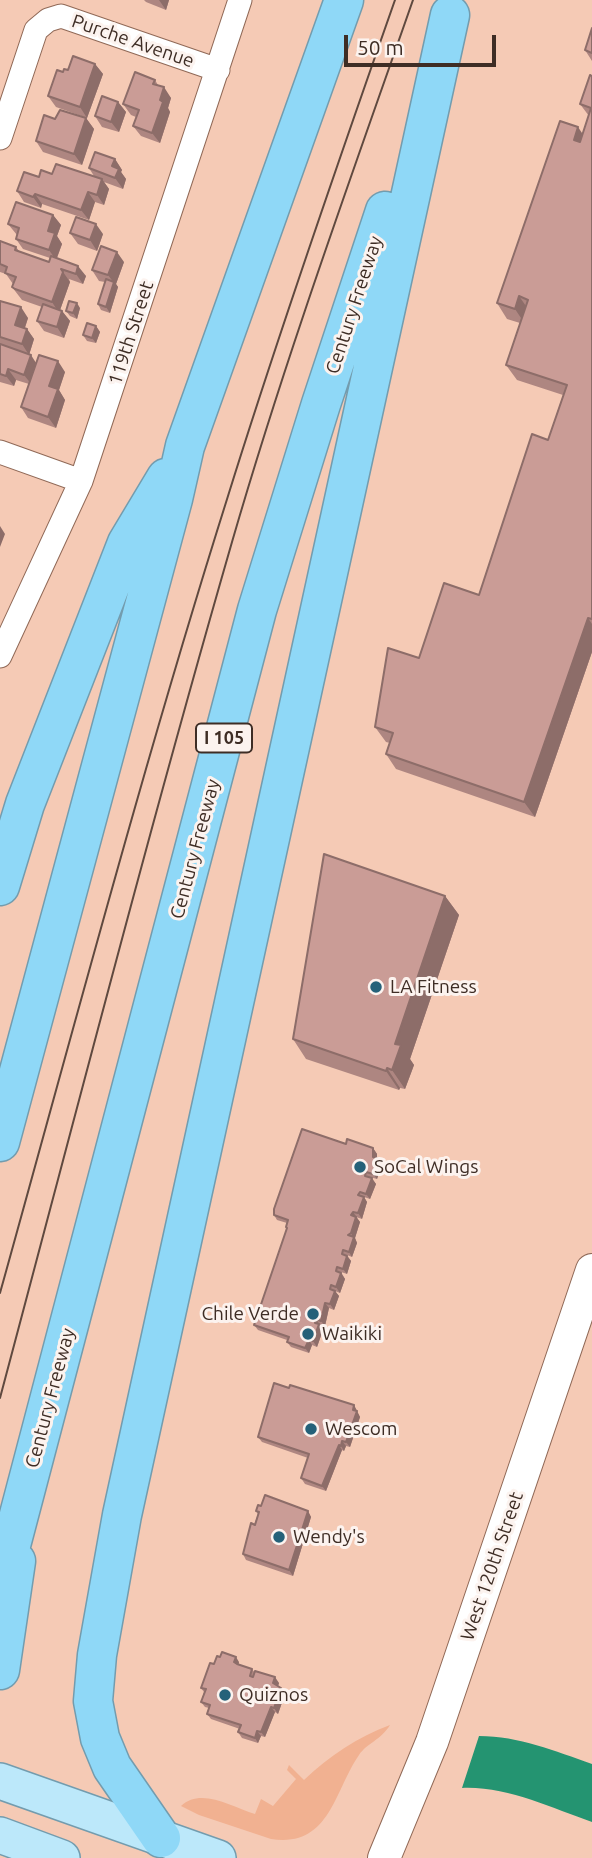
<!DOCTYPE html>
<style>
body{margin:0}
#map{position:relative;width:592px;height:1858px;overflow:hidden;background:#f5cab5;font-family:Ubuntu,sans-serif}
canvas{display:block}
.scale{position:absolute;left:344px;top:35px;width:152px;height:32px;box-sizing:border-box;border:4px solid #3e2d25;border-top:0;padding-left:9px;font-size:21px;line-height:24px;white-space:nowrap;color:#3e2d25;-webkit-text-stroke:5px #fcf3ef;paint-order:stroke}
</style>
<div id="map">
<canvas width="592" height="1858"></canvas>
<div class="scale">50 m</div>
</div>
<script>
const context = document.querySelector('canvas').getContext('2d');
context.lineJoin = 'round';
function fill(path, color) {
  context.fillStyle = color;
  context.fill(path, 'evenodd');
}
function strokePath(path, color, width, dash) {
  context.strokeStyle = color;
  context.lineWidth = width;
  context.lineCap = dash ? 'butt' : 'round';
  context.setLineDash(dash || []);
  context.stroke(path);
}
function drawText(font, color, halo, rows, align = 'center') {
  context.font = font + ' Ubuntu,sans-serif';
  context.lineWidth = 6;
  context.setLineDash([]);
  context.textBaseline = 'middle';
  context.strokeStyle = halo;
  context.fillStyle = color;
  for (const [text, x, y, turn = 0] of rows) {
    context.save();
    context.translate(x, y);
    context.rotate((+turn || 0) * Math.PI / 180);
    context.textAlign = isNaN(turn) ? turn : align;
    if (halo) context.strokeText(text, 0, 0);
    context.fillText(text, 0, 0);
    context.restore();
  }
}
fill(new Path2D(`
 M390,1725C381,1740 367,1743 359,1755C334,1791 330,1848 271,1839L199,1815L181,1806C201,1787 232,1807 255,1814L261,1799L273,1806L296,1779L287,1770L289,1765L304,1780C329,1756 358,1737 390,1725Z`), '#f1b191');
fill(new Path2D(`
 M479,1736C519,1736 555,1751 592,1764V1822C551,1808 507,1786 462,1788Z`), '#249471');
const street = new Path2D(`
 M0,138L36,30L48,20L61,16L218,70
 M0,452L81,481
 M0,656L81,481L240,0`);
const secondary = new Path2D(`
 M384,1858L432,1742L592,1270`);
const primary = new Path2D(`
 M0,1781L218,1858
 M0,1835L62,1858`);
const highway = new Path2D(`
 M0,886L25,804L127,543L166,478
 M0,1142L173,499L185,446L344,0
 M0,1587L257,610L321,404L385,211
 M0,1670L16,1561
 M161,1838L112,1767L100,1738L93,1701L97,1655L122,1515L450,15`);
strokePath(street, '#906957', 25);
strokePath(secondary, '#906957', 34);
strokePath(primary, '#739cae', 38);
strokePath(highway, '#739cae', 41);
strokePath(street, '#fff', 23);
strokePath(secondary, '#fff', 32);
strokePath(primary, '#bce8fa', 35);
strokePath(highway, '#8fd8f7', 38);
strokePath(new Path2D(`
 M0,1293C74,1027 145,759 228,496C280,329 337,165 395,0
 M0,1398C76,1113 150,826 232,542C285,359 350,180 413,0`), '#5f493f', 2);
fill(new Path2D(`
 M144,0H169L166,10L146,2Z
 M592,28V61L585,50Z
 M95,64L103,74L87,118L56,107L48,96L63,72L68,70Z
 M592,76V652L535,817L396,769L386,754L390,743L386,742L375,727L419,658L479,595L548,440L563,395L517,380L506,365L520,323L507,319L497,303L583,134L589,116L580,104Z
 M155,80L158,85L171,98L168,108L170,112L160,143L141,136L133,126L136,117L131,115L123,104Z
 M118,102L126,112L119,132L102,127L95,116Z
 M86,118L94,129L82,165L43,152L36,141L55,119Z
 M115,159L122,170L121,172L126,179L123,189L104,182L109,189L104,205L95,202L89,220L42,204L41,208L24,202L17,191L39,177L52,174L94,176L89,168Z
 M53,215L61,225L57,236L62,244L57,258L86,276L83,284L69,279L70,282L60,310L62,311L70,321L64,338L44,331L37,321L42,307L22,300L12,287L13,284L6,274L0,272V241L16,247L19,251L49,262L50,258L23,249L16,239L17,235L8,224Z
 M70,233L103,234L97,251L78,244Z
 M124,262L116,284L118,287L110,313L101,310L98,304L105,282L99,281L92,270Z
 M0,301L28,318L25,328L27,329L34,339L29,355L36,363L65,372L59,390L65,400L56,428L28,418L21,407L29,384L16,380L14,386L0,382Z
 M80,308L77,319L70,316L66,311Z
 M96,326L100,332L96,343L87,341L83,335Z
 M445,896L459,915L410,1059L414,1065L405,1089L400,1088L399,1090L306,1059L293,1039Z
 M346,1144L373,1148L377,1154V1159L382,1165L377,1179L370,1177L376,1184L370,1199L364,1197L367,1202L362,1219L356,1217L360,1222L355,1238L357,1243L352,1257L347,1255L351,1261L347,1274L341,1272L345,1279L340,1293L335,1291L339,1296L334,1310L329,1308L325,1326L320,1325L323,1330L317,1347L312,1345L309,1353L291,1347L287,1342V1340L258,1330L254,1325L287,1229L286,1227L287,1223L277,1220L274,1215Z
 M289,1388L354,1405L360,1417L350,1447L346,1446L344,1451L342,1450L326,1491L305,1484L301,1478L308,1458L262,1442L258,1437Z
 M261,1506L308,1511L311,1517L293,1576L246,1560L243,1554L258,1514L256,1511Z
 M239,1662L238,1665L252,1669L255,1673L279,1683L278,1686L285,1694L278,1714L275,1712L265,1737L261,1736L258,1743L242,1738L238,1732L240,1729L211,1719L207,1714L209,1708L205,1707L201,1702L204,1692L201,1688Z`), '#ae8681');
fill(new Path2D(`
 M159,0H169L166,10Z
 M95,64L103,74L87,118L80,107Z
 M164,87L171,98L168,108L170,112L160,143L152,133L160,100Z
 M118,102L126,112L119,132L111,122Z
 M86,118L94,129L82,165L74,154Z
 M578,127L588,142L584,155L574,140Z
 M115,159L122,170L121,172L126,179L123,189L115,178L112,166Z
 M102,179L109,189L104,205L97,195Z
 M88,192L95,202L89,220L81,210Z
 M35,194L42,204L41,208L33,197Z
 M53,215L61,225L57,236L62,244L56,260L49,250L48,231Z
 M96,224L103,234L97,251L90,240Z
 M117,252L124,262L116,284L118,287L110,313L106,307L114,283L108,275Z
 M78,266L86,276L83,284L76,274Z
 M61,269L70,282L59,313L52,302Z
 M519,296L530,312L525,324L515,309Z
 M77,303L80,308L77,319L73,313Z
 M21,307L28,318L22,336L15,325Z
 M62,311L70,321L64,338L57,327Z
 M96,326L100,332L96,343L92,338Z
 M27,329L34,339L29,355L22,344Z
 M31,355L38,366L32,385L24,375Z
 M58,361L65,372L59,390L65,400L56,428L48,417L49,386Z
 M8,369L16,380L14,386L6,376Z
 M0,526L5,534L0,547Z
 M588,618L592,624V652L535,817L524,802Z
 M445,896L459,915L410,1059L414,1065L405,1089L392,1070L395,1044Z
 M387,1068L400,1088L399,1090L386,1071Z
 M373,1148L377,1154V1163L373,1157Z
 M378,1159L382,1165L377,1179L373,1174Z
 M372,1178L376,1184L370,1199L366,1194Z
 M364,1197L367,1202L362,1219L358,1213Z
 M353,1212L360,1222L355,1238L357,1243L352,1257L349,1252L353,1238L351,1233V1215Z
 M347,1256L351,1261L347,1274L343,1269Z
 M341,1273L345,1279L340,1293L336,1287Z
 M335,1291L339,1296L334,1310L330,1304Z
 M325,1303L329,1308L325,1326L321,1321Z
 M316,1319L323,1330L317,1347L313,1341Z
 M309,1340L312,1345L309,1353L305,1348Z
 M354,1405L360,1417L350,1447L346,1442Z
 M342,1441L346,1446L344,1451L341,1446Z
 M339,1445L342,1450L326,1491L322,1486Z
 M308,1511L311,1517L293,1576L289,1570Z
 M236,1657L239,1662L238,1667L234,1662Z
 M275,1677L279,1683L277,1689L273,1683Z
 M281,1688L285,1694L278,1714L274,1708Z
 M271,1707L275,1712L265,1737L261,1732Z
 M257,1731L261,1736L258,1743L255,1738Z`), '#8d6d69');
const building = new Path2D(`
 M592,28V53L585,50Z
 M73,56L95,64L80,107L48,96L57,70L63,72L64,69L68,70Z
 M135,72L155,80L153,84L164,87L160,100L163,102L152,133L133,126L139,110L123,104Z
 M590,75L592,76V619L588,618L524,802L386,754L393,733L375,727L388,648L419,658L444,583L479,595L532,434L548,440L567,385L506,365L528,300L519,296L515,309L497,303L560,121L578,127L574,140L580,142L591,108L580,104Z
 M102,96L118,102L111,122L95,116Z
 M60,110L86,118L74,154L36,141L44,115L55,119Z
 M95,152L115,159L112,166L119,169L115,178L89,168Z
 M56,164L102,179L97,195L88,192L81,210L35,194L33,197L17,191L24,172L39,177L41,170L52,174Z
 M16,202L53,215L48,231L55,233L49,250L16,239L19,228L8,224Z
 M76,217L96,224L90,240L70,233Z
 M0,241L16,247L15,250L49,262L51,256L78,266L76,274L61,269L63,272L52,302L15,289L12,287L16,277L5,273L7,267L0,264Z
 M101,246L117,252L108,275L92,270Z
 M106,279L114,282L106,307L98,304Z
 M0,301L21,307L15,325L27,329L22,344L0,337Z
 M69,301L77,303L73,313L66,311Z
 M43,304L62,311L57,327L37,321Z
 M87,323L96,326L92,338L83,335Z
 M0,344L31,355L24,375L8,369L6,376L0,374Z
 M39,355L58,361L49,386L58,389L48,417L21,407Z
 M324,854L445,896L395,1044L401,1045L392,1070L387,1068L386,1071L293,1039Z
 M302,1129L346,1144L347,1139L373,1148V1157L378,1159L373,1174L366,1172L365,1176L372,1178L366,1194L360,1192L358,1195L364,1197L358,1213L353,1212L351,1215L356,1217L351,1233L348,1235L354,1237L349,1252L343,1250L342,1254L347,1256L343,1269L337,1267L336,1271L341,1273L336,1287L331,1285L330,1289L335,1291L330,1304L325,1303L321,1321L316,1319L315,1323L319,1324L313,1341L309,1340L305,1348L287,1342L289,1337L254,1325L287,1228L286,1227L288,1220L274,1215V1209Z
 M274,1383L289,1388L290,1385L354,1405L353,1410L357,1411L346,1442L342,1441L341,1446L339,1445L322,1486L301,1478L309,1454L258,1437Z
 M265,1495L308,1511L289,1570L243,1554L251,1523L255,1525L259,1512L256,1511L258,1505L261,1506Z
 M222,1652L236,1657L234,1662L237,1664L252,1669L250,1676L253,1677L255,1671L275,1677L273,1683L281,1688L274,1708L271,1707L261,1732L257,1731L255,1738L238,1732L241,1725L207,1714L210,1705L201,1702L206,1689L201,1688L210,1663L214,1664L217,1656L220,1657Z`);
fill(building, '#ca9c96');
strokePath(building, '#8d6d69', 2);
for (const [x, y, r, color] of [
 [376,987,7,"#256179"],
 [360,1167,7,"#256179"],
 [313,1314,7,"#256179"],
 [308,1334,7,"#256179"],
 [311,1429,7,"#256179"],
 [279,1537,7,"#256179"],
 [225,1695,7,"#256179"]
]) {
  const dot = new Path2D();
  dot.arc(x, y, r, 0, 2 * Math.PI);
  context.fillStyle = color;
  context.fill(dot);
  strokePath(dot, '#fcf3ef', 2.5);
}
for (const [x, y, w] of [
 [224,738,56]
]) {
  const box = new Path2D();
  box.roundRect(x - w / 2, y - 14.5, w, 29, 5);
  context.fillStyle = '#fcf3ef';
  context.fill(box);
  strokePath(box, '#3e2d25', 2);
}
drawText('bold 18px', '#3e2d25', null, [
 ["I 105",224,738]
]);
drawText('19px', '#3e2d25', '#fcf3ef', [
 ["Purche Avenue",133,41,19],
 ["Century Freeway",354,305,-72],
 ["119th Street",131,333,-72],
 ["Century Freeway",195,849,-75],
 ["Century Freeway",50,1398,-75],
 ["West 120th Street",492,1566,-71]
]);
drawText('19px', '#3e2d25', '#fcf3ef', [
 ["LA Fitness",390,987],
 ["SoCal Wings",374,1167],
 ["Chile Verde",299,1314,"right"],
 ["Waikiki",322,1334],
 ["Wescom",325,1429],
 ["Wendy's",293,1537],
 ["Quiznos",239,1695]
], 'left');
</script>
